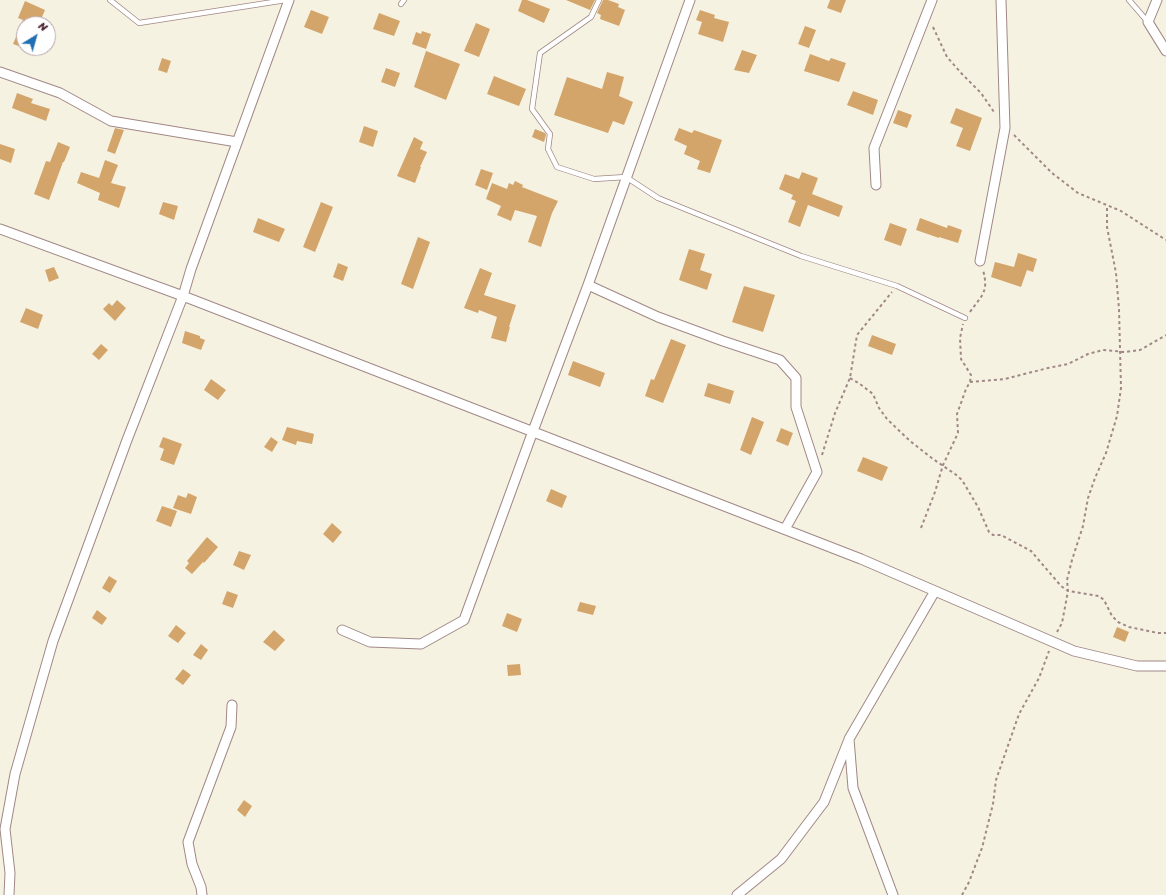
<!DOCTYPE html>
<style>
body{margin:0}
#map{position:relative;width:1166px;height:895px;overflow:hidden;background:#f6f2e2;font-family:Sriracha,sans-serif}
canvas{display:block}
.north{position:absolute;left:16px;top:16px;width:40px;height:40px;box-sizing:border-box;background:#fff;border:1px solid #b7a5aa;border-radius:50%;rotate:37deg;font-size:11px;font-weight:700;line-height:16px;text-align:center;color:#4a1f2b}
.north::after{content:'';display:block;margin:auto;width:14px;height:18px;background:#1f6fb2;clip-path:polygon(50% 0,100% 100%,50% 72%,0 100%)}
</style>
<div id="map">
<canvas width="1166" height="895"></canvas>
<div class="north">N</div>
</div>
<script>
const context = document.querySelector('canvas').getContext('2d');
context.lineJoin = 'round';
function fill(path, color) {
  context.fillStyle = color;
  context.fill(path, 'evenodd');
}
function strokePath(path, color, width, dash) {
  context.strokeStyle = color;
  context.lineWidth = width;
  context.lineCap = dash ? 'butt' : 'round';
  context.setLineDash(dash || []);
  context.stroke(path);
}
fill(new Path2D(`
 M522,0H527L550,9L544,23L518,11Z
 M566,0H595L590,10Z
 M603,0H608L619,4L618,7L625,10L619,26L600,19L601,15L597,13Z
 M830,0H846L841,13L827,8Z
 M25,1L45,10L39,24H24V48L13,44L23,20L18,18Z
 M311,10L329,17L322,34L304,27Z
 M700,10L715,15L714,18L729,22L723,42L698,34L702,22L696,20Z
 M379,13L400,21L394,36L373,29Z
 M476,23L490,29L479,57L464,51Z
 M805,26L816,30L809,48L798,44Z
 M422,31L431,34L426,49L412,44L416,32L421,34Z
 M742,50L757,55L749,73L734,70Z
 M426,51L460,64L446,100L414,87Z
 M810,54L829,61L831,58L846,63L839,82L804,71Z
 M162,58L171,61L167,73L158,70Z
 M386,68L400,73L395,87L381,82Z
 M607,72L624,77L619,96L633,102L624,125L613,121L608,133L554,115L567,77L602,89Z
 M494,76L526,89L519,106L487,94Z
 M853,91L878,100L873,115L847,105Z
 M17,93L33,99L31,103L50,109L46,121L12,108Z
 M956,108L982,118L970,151L956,146L963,128L950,123Z
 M898,110L912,115L907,128L893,123Z
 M364,126L378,131L373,147L359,142Z
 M115,128L124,130L115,154L107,151Z
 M679,128L692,133L694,130L722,140L710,173L697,169L700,161L684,154L687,146L674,140Z
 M535,129L545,133L546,135L544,142L532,137Z
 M414,137L423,142L420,149L427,152L420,167H421L415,183L397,176Z
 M58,142L70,147L64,162H63L49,200L34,194L46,161L50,162Z
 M0,144L15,149L11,163L0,159Z
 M105,160L118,165L111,183L126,187L119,208L98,200L100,193L77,183L81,172L99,178Z
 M481,169L493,173L487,190L475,185Z
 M802,172L818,178L812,194L843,206L839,217L808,205L800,227L788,222L796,201L791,199L793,195L779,189L785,174L799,179Z
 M515,181L523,185L522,187L558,201L552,213L541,247L528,242L537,216L515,210L511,221L497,215L501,206L486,199L492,183L507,189L509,183L513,185Z
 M163,202L178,206L174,220L159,214Z
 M321,202L333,207L315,252L303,247Z
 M258,218L285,229L279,242L253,232Z
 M920,218L947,228L948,225L962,230L958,243L939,237V238L916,230Z
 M890,223L907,229L901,246L884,240Z
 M418,237L430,242L413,289L401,284Z
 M689,249L705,254L700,270L712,274L707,290L679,280Z
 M1018,253L1037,259L1033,272L1027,270L1021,287L991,277L995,262L1014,267Z
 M338,263L348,267L343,281L333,277Z
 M54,267L59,278L49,282L45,270Z
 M480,268L492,273L484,295L516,305L509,327H510L506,342L491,338L497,317L479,310L478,313L464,308Z
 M744,286L775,295L763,332L732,322Z
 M117,300L126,308L115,321L103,309L109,303L112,306Z
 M26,308L43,315L38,329L20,322Z
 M185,331L200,336V338L205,340L201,350L182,343Z
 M872,335L896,344L892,355L868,346Z
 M671,339L686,345L663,403L645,396L651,379L654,380Z
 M101,344L108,350L99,360L92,354Z
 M573,361L605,373L600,387L568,375Z
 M211,379L226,390L218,400L204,390Z
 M708,383L734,391L730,404L704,396Z
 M752,417L764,422L751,455L740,450Z
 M287,427L314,434L312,444L297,441L296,445L282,440Z
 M781,428L793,433L788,446L776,441Z
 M163,437L182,444L174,465L160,460L164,449L159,447Z
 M271,437L278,442L272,452L264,447Z
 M863,457L888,467L882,481L857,471Z
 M551,489L567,496L562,508L546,501Z
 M188,493L197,497L191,514L173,508L178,495L186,498Z
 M162,506L177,511L171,527L156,521Z
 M332,523L342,532L333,543L323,534Z
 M207,537L218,547L204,563L203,562L192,574L185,568L189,563L187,561Z
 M239,551L251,555L244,570L233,565Z
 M109,576L117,581L110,593L102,588Z
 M227,591L238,595L233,608L222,604Z
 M580,602L596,606L593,615L577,611Z
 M97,610L107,618L102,625L92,618Z
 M507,613L522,619L517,632L502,626Z
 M176,625L186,633L178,643L168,636Z
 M1117,627L1129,632L1125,642L1113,637Z
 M274,630L285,640L275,651L263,642Z
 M201,644L208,650L201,660L193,655Z
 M520,664L521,675L508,676L507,665Z
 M183,669L191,675L183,685L175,679Z
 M244,800L252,806L245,817L237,810Z`), '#d3a56a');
const service = new Path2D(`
 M110,0L139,23L286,0
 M599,0L591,17L540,53L532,109L550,134L548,149L557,167L594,179L626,177L658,198L801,256L897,286L965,318
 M1129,0L1148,22
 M401,4L404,0`);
const minor = new Path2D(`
 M1157,0L1148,22L1166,51
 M0,72L60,93L111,121L237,142
 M876,185L874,148L932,0
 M0,229L183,296L861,559L1074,651L1137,666H1166
 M980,261L1005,128L1001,0
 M588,285L658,317L723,341L780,360L796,378V407L817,472L785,529
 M342,630L370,642L421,644L464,620L533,431L588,285L690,0
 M9,895L10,873L5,829L15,774L53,641L127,440L183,296L191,269L289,0
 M202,895L201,887L192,864L188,842L231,727L232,705
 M737,895L781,859L824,802L848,742
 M893,895L853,788L849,739L935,591`);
strokePath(service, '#a08886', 6);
strokePath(minor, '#a08886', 11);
strokePath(new Path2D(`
 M933,27L947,57L962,74L981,93L994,112
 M1014,135L1052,173L1078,193L1121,211L1166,240
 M970,312C982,295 989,292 983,270
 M850,378L860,384L873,394L879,408L887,419L910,441L933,459L955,474L962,480L978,507L989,532L993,535H1001L1031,551L1061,586L1068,591L1099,596L1104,600L1112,616L1118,622L1129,627L1158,633H1166
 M970,382L1005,379L1048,368L1068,364L1088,354L1103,350L1125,352L1140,350L1166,335
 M822,455L835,413L850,378L857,335L892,292
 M921,528L935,492L943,465L958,433L957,414L966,389L970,382L971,375L961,359L960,338L963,324
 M1057,632L1062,623L1068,591L1067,580L1072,560L1083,526L1088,498L1095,478L1106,453L1117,416L1121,388L1119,309L1116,273L1107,227V206
 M962,895L969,882L982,848L993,804L996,780L1019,714L1039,678L1049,651`), '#a08886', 2, [3, 3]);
strokePath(service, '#fff', 4.5);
strokePath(minor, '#fff', 9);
</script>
